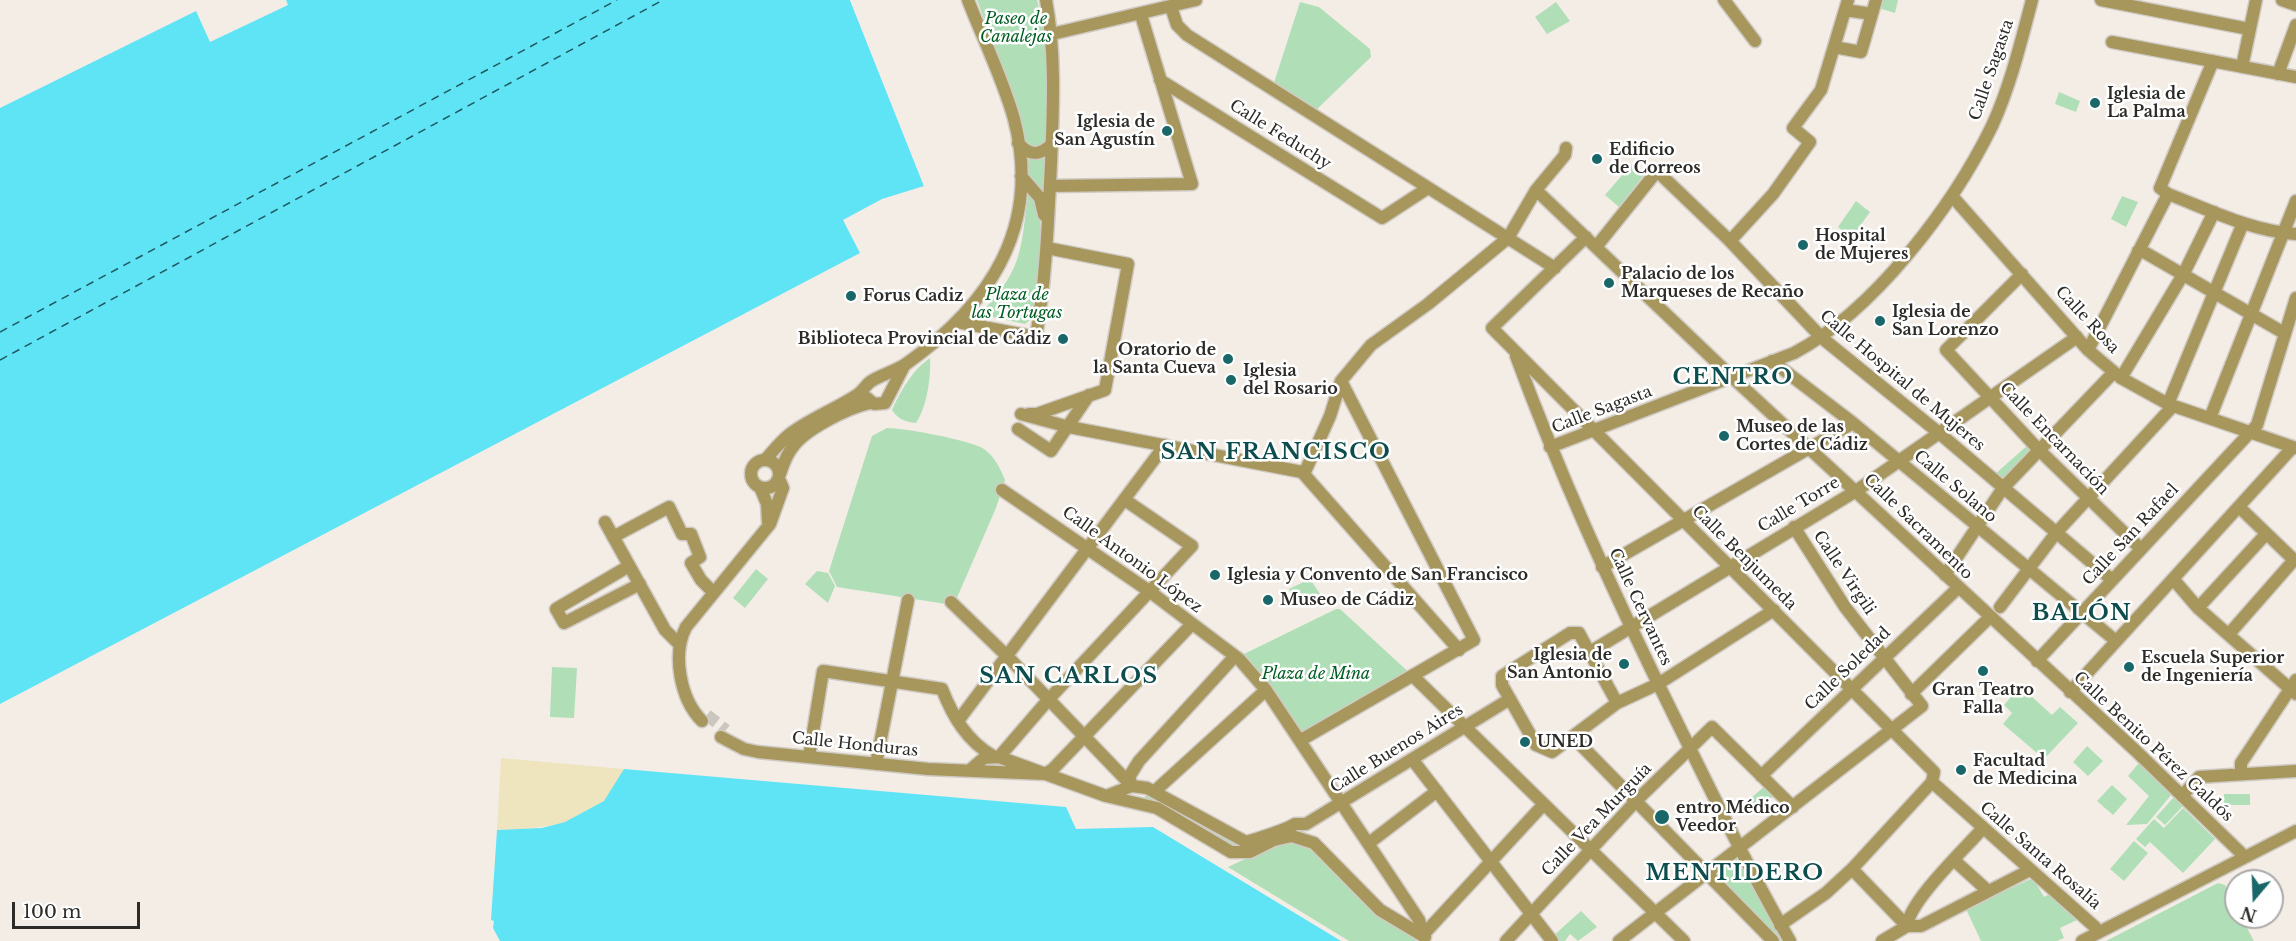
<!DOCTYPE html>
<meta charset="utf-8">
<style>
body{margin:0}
#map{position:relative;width:2296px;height:941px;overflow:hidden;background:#f3ede6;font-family:"Libre Baskerville",serif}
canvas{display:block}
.north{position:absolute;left:2224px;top:869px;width:60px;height:60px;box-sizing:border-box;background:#fff;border:2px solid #abaaa9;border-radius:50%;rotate:199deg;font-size:16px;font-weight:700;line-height:24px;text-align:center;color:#2d2b28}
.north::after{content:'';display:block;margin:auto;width:21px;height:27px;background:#196768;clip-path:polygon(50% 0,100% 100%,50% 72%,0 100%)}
.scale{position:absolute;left:12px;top:902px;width:128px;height:27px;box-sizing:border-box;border:3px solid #2d2b28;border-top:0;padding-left:8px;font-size:18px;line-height:21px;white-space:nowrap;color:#2d2b28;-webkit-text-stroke:4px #fff;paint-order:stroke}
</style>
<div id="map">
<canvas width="2296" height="941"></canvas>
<div class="north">N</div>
<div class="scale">100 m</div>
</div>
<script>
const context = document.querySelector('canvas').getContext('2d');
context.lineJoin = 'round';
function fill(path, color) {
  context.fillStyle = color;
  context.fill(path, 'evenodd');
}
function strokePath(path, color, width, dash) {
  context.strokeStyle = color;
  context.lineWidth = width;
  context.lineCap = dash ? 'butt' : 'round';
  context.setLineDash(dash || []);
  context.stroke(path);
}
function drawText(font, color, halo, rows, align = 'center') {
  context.font = font + ' "Libre Baskerville",serif';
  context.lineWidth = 5;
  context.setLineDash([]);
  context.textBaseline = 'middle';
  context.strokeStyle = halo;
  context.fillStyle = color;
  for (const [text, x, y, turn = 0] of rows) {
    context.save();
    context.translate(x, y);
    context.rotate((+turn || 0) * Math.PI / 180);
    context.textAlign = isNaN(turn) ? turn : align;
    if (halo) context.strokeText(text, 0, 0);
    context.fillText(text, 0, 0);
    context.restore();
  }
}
fill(new Path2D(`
 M977,0H1037C1054,63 1046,131 1044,196L1029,177L1021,117Z
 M1877,0H1898L1895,13L1875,7Z
 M1300,2L1319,7L1370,49L1371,57L1314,112L1271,92Z
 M1556,2L1570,21L1547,34L1535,17Z
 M2059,92L2080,101L2076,112L2055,104Z
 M1631,165L1643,176L1619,207L1605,195Z
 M1029,190L1040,209L1041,259L1035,316L1025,324L983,315L982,312C1025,267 1020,248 1029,190Z
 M2122,196L2138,202L2126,227L2111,219Z
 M1856,201L1870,212L1852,237L1838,227Z
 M930,358C931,377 927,407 916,423C905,422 898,419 892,410C900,392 913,369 930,358Z
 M887,428C904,428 971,440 984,449C995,457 1000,468 1005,480L996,508L956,600L946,604L837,587L829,571L872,436Z
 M2029,444L2036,451L2006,484L1994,475Z
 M756,569L768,579L745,608L733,598Z
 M817,571L828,573L835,586L828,603L805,584Z
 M1310,579L1320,594L1297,605L1289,589Z
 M1336,609H1340L1414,677L1301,740L1239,659L1244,654Z
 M552,667L577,668L574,718L550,717Z
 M2018,689L2030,695L2052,715L2060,707L2078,723L2044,759L2003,724L2012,713L2004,705Z
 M2087,746L2103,761L2088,776L2073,762Z
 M2139,763L2172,794L2147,824L2126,825L2149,796L2128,776Z
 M1766,785L1775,795L1752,812L1748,807L1752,804L1750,799Z
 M2112,785L2127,799L2113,815L2097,801Z
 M2224,794H2250V805H2224Z
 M1145,796C1171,796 1210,828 1233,843L1241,846V852L1144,801Z
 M2174,797L2183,806L2165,825L2156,817Z
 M2183,808L2215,839L2183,873L2150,842L2145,847L2136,839L2154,819L2164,828Z
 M1284,841H1302L1367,903L1419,941H1349L1228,867Z
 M2134,841L2148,853L2124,881L2110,869Z
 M1739,849L1790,941H1773L1708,873Z
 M2033,878L2044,897L2052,893L2079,919L2060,928L2064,938L2057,941H1981L1966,909Z
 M2218,883L2225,885L2236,906V917H2241L2254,941H2106Z
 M1581,911L1597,927L1578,941L1570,934L1565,941H1556L1553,936Z`), '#b0dfb7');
fill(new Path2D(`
 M501,758L624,769C619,780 614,793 604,802C575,827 533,829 497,830Z`), '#eee5bf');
fill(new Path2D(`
 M286,0H850L924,186L882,199L843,220L860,253L0,704V108L196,11L210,42L288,5Z
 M624,769L1066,807L1076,829L1153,827L1341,941H500L493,928L494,921L491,920L497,830L542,828L565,822L604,801Z`), '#5fe4f6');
fill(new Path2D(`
 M850,0H853L927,184L924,186Z`), '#f3ede6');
strokePath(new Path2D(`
 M0,332L617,0
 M0,360L663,0`), '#215960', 1.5, [8, 6]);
strokePath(new Path2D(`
 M707,715L726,730`), '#cbc6c0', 12, [12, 6]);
const minor = new Path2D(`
 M1724,0L1755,41
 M2101,0L2249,29
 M2282,0L2296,5
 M1171,7L1177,25L1187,35L1555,268
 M1845,10L1872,14
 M1052,34L1196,0
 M2112,42L2296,77
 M1834,47L1861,52L1876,0
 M2213,61L2160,188L2168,194C2210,210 2251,231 2296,234
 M2242,67L2256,0
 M2278,74L2296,25
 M1160,80L1382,218L1428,188
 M1018,143C1029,156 1040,156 1052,144
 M1021,176L1040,198L1044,215
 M1050,186L1192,184L1141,15
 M1536,190L1733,378L2136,751L2245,857
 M1952,196L2088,350L2121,378L2168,404L2296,448
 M1586,237L1492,328L1934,772L1932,782L1852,869L1826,893L1780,925
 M1730,241L1773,194L1810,142L1793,128L1821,90L1848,0
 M1596,247L1657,171L1730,241L1822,338L1939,433L2111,579
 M2138,251L2144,252L2284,333
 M2022,274L1946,350L2038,449L2141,549
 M957,322L1036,337C1046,279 1048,222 1051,164C1053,109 1056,54 1046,0
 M2088,350L2168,194
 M1516,356C1562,481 1616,599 1675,718C1712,793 1748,868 1790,941
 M1772,361L1853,423L2116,641
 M2121,378L2184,273L2214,212
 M867,398L874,404L885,403L904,366
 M2168,404L2243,223
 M1021,414L1069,427L1302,472L1459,650
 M1029,414H1037L1105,390L1128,264L1047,248
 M2210,418L2296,201
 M1018,429L1051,451L1089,395
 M1550,447L1794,353C1874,311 1953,206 1992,126C2010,87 2021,42 2032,0
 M751 474a14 14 0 1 1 28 0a14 14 0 1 1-28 0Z
 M765,460C773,451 781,441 790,434C811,418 836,409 857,395C863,391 865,386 870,382C878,376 896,371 906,364C991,304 1042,226 1014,119C1003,79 983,39 968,0
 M780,474C783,465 786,455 792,448C805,429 848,408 870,403
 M1304,474L1330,416L1341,381L1371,345L1428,304L1508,238L1536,190L1565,155L1566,148
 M760,487L767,504L768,522
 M1002,490L1149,591L1239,659L1266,690L1419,920L1423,935
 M605,522L665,630L679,644
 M613,537L669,507L682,534H691L700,557L691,563L701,580L713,592
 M629,566L556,609L564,623L640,584
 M1602,567L1853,423
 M1945,575L2003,488L2114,372
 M2174,580L2198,608L2296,694
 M951,602L1008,657L1132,786
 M2000,607L2056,533L2173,406
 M2198,608L2266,534
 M1570,633H1579L1617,703L1552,752L1536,745L1502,685V676Z
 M2229,634L2294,560L2239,507
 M1590,652L1856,491L2077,337
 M2037,661L2257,425L2296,298
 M1414,677L1684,941
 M2070,692L2293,447
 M1911,694L1989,618
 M1617,703L1658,684L1774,610
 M702,721C680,699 672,654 686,627L770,524L783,488L779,479
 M958,721L1165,445
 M721,737L744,749L758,752L928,769L1045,774L1053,769L1192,624
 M1573,737L1773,941
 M1301,740L1474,640L1341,381
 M809,757L823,671L942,689C953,717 967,741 993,756
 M999,757L1049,699L1192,546L1125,500
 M1412,759L1552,941
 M876,764L908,600
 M970,770L984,758L999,757L1106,796L1157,808L1231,852H1250L1274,840L1292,836L1314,843L1380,910L1425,937
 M2241,773V763L2296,680
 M1761,776L1958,588
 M1932,782L2095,927L2098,933
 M1132,786L1129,777L1139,761L1235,656
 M1155,791L1266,690
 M1106,796L1132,786L1147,788L1246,842C1257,839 1288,829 1295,824H1306L1510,699
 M2182,796L2199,777L2296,771
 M1369,843L1437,791
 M1955,861L1988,891
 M1852,869L1907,926
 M1907,926H1921L2030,870
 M1907,926C1910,900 1965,849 1983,828
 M1423,935L1543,805
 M1506,941L1636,801L1712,727L1793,807
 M1619,941L1922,706L1845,607L1794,527
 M1882,941L1907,926
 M2082,941L2296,831`);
strokePath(minor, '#cfcac4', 15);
strokePath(minor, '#a8975d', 12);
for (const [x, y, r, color] of [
 [2095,103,6,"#196768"],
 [1167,131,6,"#196768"],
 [1597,159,6,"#196768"],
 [1803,245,6,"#196768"],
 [1609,283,6,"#196768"],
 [851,296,6,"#196768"],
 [1880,321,6,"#196768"],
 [1063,339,6,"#196768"],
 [1228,359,6,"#196768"],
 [1231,380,6,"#196768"],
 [1724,436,6,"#196768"],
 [1215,575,6,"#196768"],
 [1268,600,6,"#196768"],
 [1624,664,6,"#196768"],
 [2129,667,6,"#196768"],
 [1983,671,6,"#196768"],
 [1525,742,6,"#196768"],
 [1961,770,6,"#196768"],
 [1662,817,8,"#196768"]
]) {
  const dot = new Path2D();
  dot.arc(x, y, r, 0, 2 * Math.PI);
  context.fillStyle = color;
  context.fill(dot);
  strokePath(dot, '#fff', 2);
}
drawText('italic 16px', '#025d24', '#fff', [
 ["Paseo de",1016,19],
 ["Canalejas",1016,37],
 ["Plaza de",1017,295],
 ["las Tortugas",1017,313],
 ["Plaza de Mina",1316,674]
]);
drawText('16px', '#2d2b28', '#fff', [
 ["Calle Sagasta",1992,70,-71],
 ["Calle Feduchy",1280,135,32],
 ["Calle Rosa",2087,320,47],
 ["Calle Hospital de Mujeres",1902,381,40],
 ["Calle Sagasta",1602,410,-21],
 ["Calle Encarnación",2054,439,46],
 ["Calle Solano",1955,487,40],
 ["Calle Torre",1799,505,-31],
 ["Calle Sacramento",1918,527,44],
 ["Calle San Rafael",2131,535,-47],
 ["Calle Benjumeda",1744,558,45],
 ["Calle Antonio López",1132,560,36],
 ["Calle Virgili",1844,573,56],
 ["Calle Cervantes",1640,607,65],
 ["Calle Soledad",1848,669,-44],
 ["Calle Honduras",855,745,6],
 ["Calle Benito Pérez Galdós",2153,747,43],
 ["Calle Buenos Aires",1397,749,-32],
 ["Calle Vea Murguía",1597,820,-46],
 ["Calle Santa Rosalía",2040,856,41]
]);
drawText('bold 16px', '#2d2b28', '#fff', [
 ["Iglesia de",2107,94],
 ["La Palma",2107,112],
 ["Iglesia de",1155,122,"right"],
 ["San Agustín",1155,140,"right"],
 ["Edificio",1609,150],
 ["de Correos",1609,168],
 ["Hospital",1815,236],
 ["de Mujeres",1815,254],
 ["Palacio de los",1621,274],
 ["Marqueses de Recaño",1621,292],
 ["Forus Cadiz",863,296],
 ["Iglesia de",1892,312],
 ["San Lorenzo",1892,330],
 ["Biblioteca Provincial de Cádiz",1051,339,"right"],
 ["Oratorio de",1216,350,"right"],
 ["la Santa Cueva",1216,368,"right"],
 ["Iglesia",1243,371],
 ["del Rosario",1243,389],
 ["Museo de las",1736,427],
 ["Cortes de Cádiz",1736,445],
 ["Iglesia y Convento de San Francisco",1227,575],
 ["Museo de Cádiz",1280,600],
 ["Iglesia de",1612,655,"right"],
 ["San Antonio",1612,673,"right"],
 ["Escuela Superior",2141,658],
 ["de Ingeniería",2141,676],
 ["Gran Teatro",1983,690,"center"],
 ["Falla",1983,708,"center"],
 ["UNED",1537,742],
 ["Facultad",1973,761],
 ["de Medicina",1973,779],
 ["entro Médico",1676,808],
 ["Veedor",1676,826]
], 'left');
context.letterSpacing = '1.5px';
drawText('bold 22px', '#0e4d4e', '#fff', [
 ["CENTRO",1733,378],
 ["SAN FRANCISCO",1276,453],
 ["BALÓN",2082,614],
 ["SAN CARLOS",1069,677],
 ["MENTIDERO",1735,874]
]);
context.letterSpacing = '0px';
</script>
